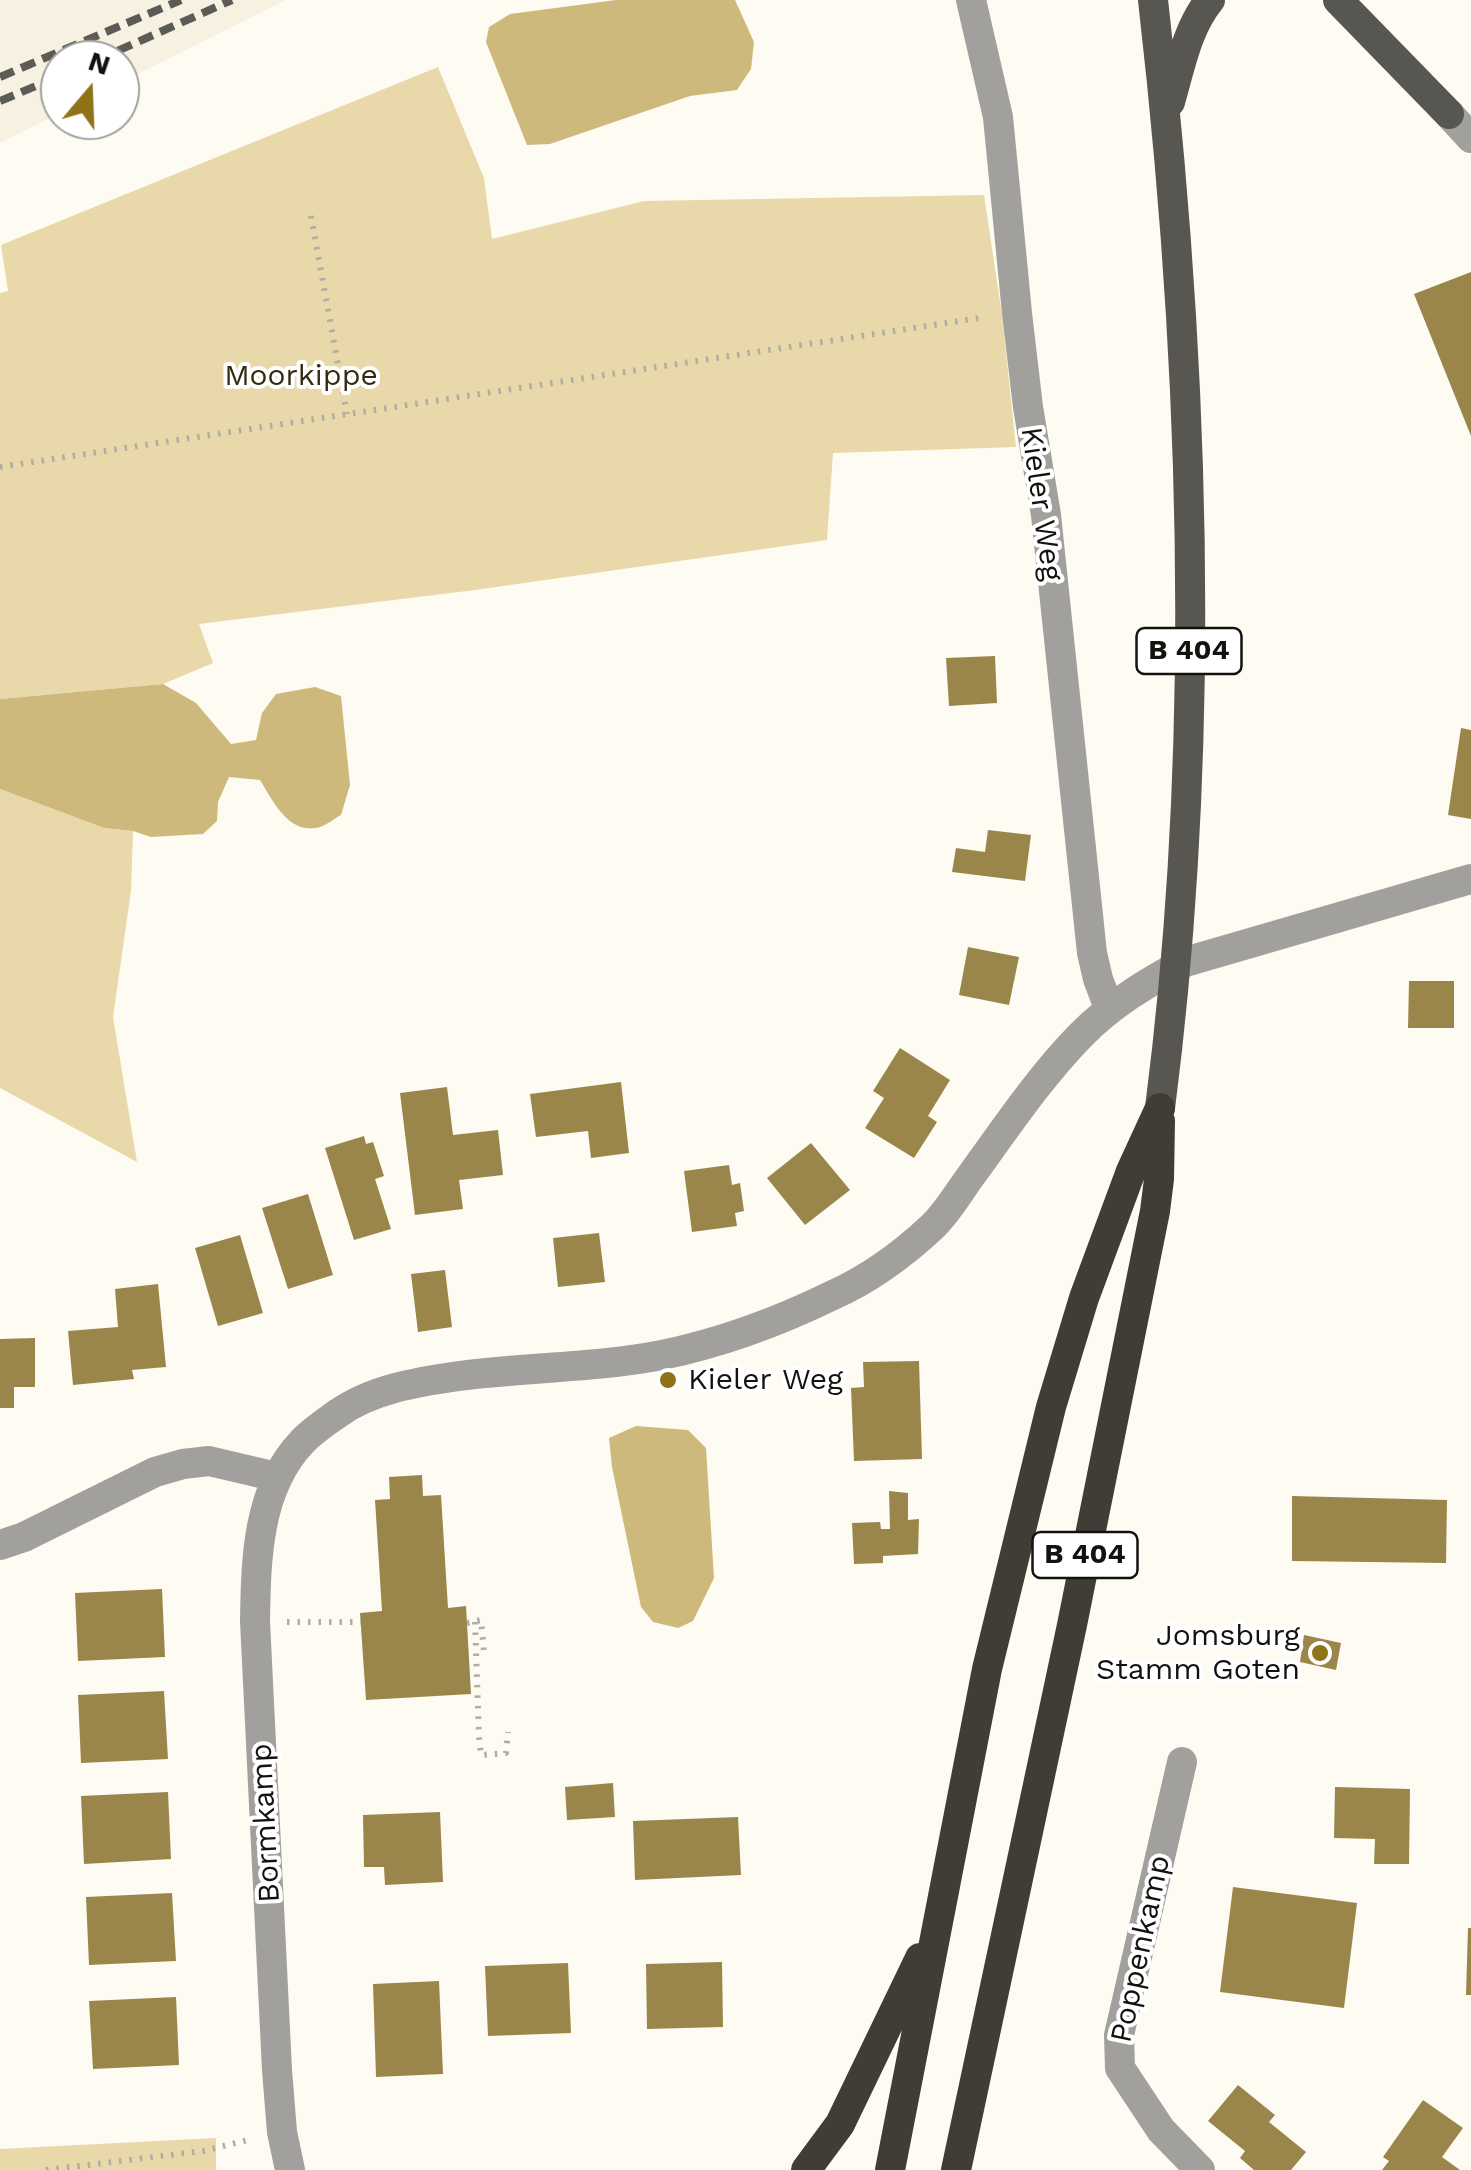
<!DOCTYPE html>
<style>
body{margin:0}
#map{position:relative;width:1471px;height:2170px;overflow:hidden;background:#fefbf2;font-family:"Work Sans",sans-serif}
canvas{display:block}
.north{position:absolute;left:40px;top:40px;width:100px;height:100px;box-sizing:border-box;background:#fff;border:2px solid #a1a09f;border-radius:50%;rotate:19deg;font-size:28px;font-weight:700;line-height:40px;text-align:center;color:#13120f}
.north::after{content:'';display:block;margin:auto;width:35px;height:45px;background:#8e7317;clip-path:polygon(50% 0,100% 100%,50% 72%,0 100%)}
</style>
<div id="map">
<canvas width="1471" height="2170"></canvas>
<div class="north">N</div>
</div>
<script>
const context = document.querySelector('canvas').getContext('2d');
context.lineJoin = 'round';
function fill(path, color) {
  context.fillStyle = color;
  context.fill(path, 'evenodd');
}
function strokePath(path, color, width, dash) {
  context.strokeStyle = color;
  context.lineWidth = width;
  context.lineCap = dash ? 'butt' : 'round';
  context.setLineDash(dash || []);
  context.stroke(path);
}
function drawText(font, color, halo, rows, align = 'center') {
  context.font = font + ' "Work Sans",sans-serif';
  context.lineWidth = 8;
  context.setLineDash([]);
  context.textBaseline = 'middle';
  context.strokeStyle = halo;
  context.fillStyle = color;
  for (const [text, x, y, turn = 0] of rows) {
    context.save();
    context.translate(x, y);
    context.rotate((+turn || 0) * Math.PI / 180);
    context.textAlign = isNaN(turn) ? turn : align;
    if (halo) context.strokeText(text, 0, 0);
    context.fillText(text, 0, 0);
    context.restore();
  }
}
fill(new Path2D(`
 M0,0H286L120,83V60H60V113L0,143Z`), '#f7f1e1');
fill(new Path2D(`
 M438,67L484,178L492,239L644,201L984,195L1002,315L1016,447L833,453L827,540L475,590L199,624L213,663L163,684L0,699V293L8,291L1,245Z
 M0,789L104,828L133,831L131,891L113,1017L137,1162L0,1088Z
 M216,2138V2170H0V2149Z`), '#e9d8a9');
fill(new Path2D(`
 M616,0H735L754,42L751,69L737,90L690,96L550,144L527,145L486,42L489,27L510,14Z
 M163,684L196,703L231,744L256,740L262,713L276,694L315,687L341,696L350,785L341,815C335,818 327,825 320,827C289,836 273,801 260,780L229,777L218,802L217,821L203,834L151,837L133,831L104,828L0,789V699Z
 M636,1426L688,1430L706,1448L714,1578L693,1621L678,1628L653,1622L641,1607L612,1467L609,1438Z`), '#ceb97d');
fill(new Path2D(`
 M1471,272V436L1414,294Z
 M995,656L997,703L949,706L946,658Z
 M1461,728L1471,730V819L1448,815Z
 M988,830L1031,835L1025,881L952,872L956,848L985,852Z
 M968,947L1019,957L1009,1005L959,995Z
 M1409,981H1454V1028H1408Z
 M900,1048L950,1080L928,1116L937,1122L914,1158L865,1128L884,1098L873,1091Z
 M621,1082L629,1153L591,1158L588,1131L536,1137L530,1094Z
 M447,1087L453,1135L498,1130L503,1175L459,1180L463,1209L415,1215L400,1093Z
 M364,1136L366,1144L373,1142L384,1176L375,1179L391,1229L354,1240L325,1148Z
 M811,1143L850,1190L805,1225L767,1178Z
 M729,1165L732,1185L740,1183L744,1211L735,1213L737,1226L692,1232L684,1171Z
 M308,1194L333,1275L288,1289L262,1208Z
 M599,1233L605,1282L558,1287L553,1238Z
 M240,1235L263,1313L218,1326L195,1248Z
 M445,1270L452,1327L418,1332L411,1274Z
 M158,1284L166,1367L132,1370L134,1379L73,1385L68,1331L118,1327L115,1289Z
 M35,1338V1387H14V1408H0V1339Z
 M919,1361L922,1459L854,1461L851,1388L864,1387L863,1362Z
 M422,1475L423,1496L441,1495L448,1608L466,1606L471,1694L366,1700L360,1613L382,1611L375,1500L390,1499L389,1477Z
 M889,1491L908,1493V1520L919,1519L918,1554L883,1556V1563L854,1564L852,1523L880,1522L881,1529H890Z
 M1292,1496L1447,1500L1446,1563L1292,1561Z
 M162,1589L165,1657L78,1661L75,1593Z
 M1304,1635L1341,1643L1336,1670L1300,1662Z
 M164,1691L168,1759L81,1763L78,1695Z
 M613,1783L615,1817L567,1820L565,1787Z
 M1335,1787L1410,1789L1409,1864H1374L1375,1839L1334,1838Z
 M168,1792L171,1859L84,1864L81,1796Z
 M440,1812L443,1882L385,1885L384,1867H364L363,1815Z
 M738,1817L741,1875L635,1880L633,1821Z
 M1233,1887L1357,1903L1344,2008L1220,1992Z
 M172,1893L176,1961L89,1965L86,1897Z
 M1468,1928H1471V1995H1466Z
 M722,1962L723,2027L647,2029L646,1964Z
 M568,1963L571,2033L488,2036L485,1966Z
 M439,1981L443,2074L376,2077L373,1984Z
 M176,1997L179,2065L93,2069L89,2001Z
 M1238,2085L1275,2115L1269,2122L1306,2152L1291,2170H1254L1240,2158L1245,2151L1208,2121Z
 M1423,2100L1463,2128L1442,2157L1460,2170H1382L1389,2161L1383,2157Z`), '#9a864b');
strokePath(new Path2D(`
 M311,216L347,414
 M0,467L986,317
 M287,1622H361
 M475,1622L479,1737L481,1755L506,1753L508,1732
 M467,1623L481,1620L484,1652
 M46,2170L203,2151L252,2139`), '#b0ada6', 6, [2.5, 8]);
strokePath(new Path2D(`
 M971,0L998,117L1017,313L1028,407L1046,515L1092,953L1098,979L1109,1008
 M1449,114L1471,138
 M0,1545L24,1537L155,1472L183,1464L209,1461L277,1477
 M1182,1762L1119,2035L1120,2068L1161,2130L1200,2170
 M290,2170L282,2132L277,2070L255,1621C256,1560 257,1489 302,1442C311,1432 326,1422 337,1414C372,1389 417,1382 459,1376C526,1367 595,1368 662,1355C720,1343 780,1321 833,1295C869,1279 903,1254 932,1227C948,1212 960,1190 973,1173C1007,1126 1040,1077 1080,1036C1111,1004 1147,983 1185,962L1471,879`), '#a1a09c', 30);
strokePath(new Path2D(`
 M1153,0C1195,364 1207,744 1160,1108
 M1338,0L1449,114
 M1170,102C1180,68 1187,28 1210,0`), '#585650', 30);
strokePath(new Path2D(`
 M806,2170L840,2124L920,1958
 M890,2170L987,1669L1051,1407L1084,1298L1131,1171L1160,1108
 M956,2170L1072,1625L1155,1211L1159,1179L1160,1121`), '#3f3d36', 30);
strokePath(new Path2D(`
 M97,60L232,0
 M0,77L181,0
 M0,101L60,76`), '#5c5b56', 8, [15, 8]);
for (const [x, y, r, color] of [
 [668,1380,10,"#8e7317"],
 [1320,1653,10,"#8e7317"]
]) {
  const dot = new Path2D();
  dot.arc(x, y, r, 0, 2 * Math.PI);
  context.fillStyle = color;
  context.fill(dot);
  strokePath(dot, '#fff', 4);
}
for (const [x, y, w] of [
 [1189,651,105],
 [1085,1555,105]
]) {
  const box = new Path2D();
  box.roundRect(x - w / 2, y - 23, w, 46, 8);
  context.fillStyle = '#fff';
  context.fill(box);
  strokePath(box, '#13120f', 2.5);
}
drawText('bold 28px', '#13120f', null, [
 ["B 404",1189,651],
 ["B 404",1085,1555]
]);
drawText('30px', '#342a0f', '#fff', [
 ["Moorkippe",301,376]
]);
drawText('30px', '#13120f', '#fff', [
 ["Kieler Weg",1041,504,82],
 ["Bormkamp",266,1823,-93],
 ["Poppenkamp",1141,1949,-78]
]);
drawText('30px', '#13120f', '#fff', [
 ["Kieler Weg",688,1380],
 ["Jomsburg",1300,1636,"right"],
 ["Stamm Goten",1300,1670,"right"]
], 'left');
</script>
